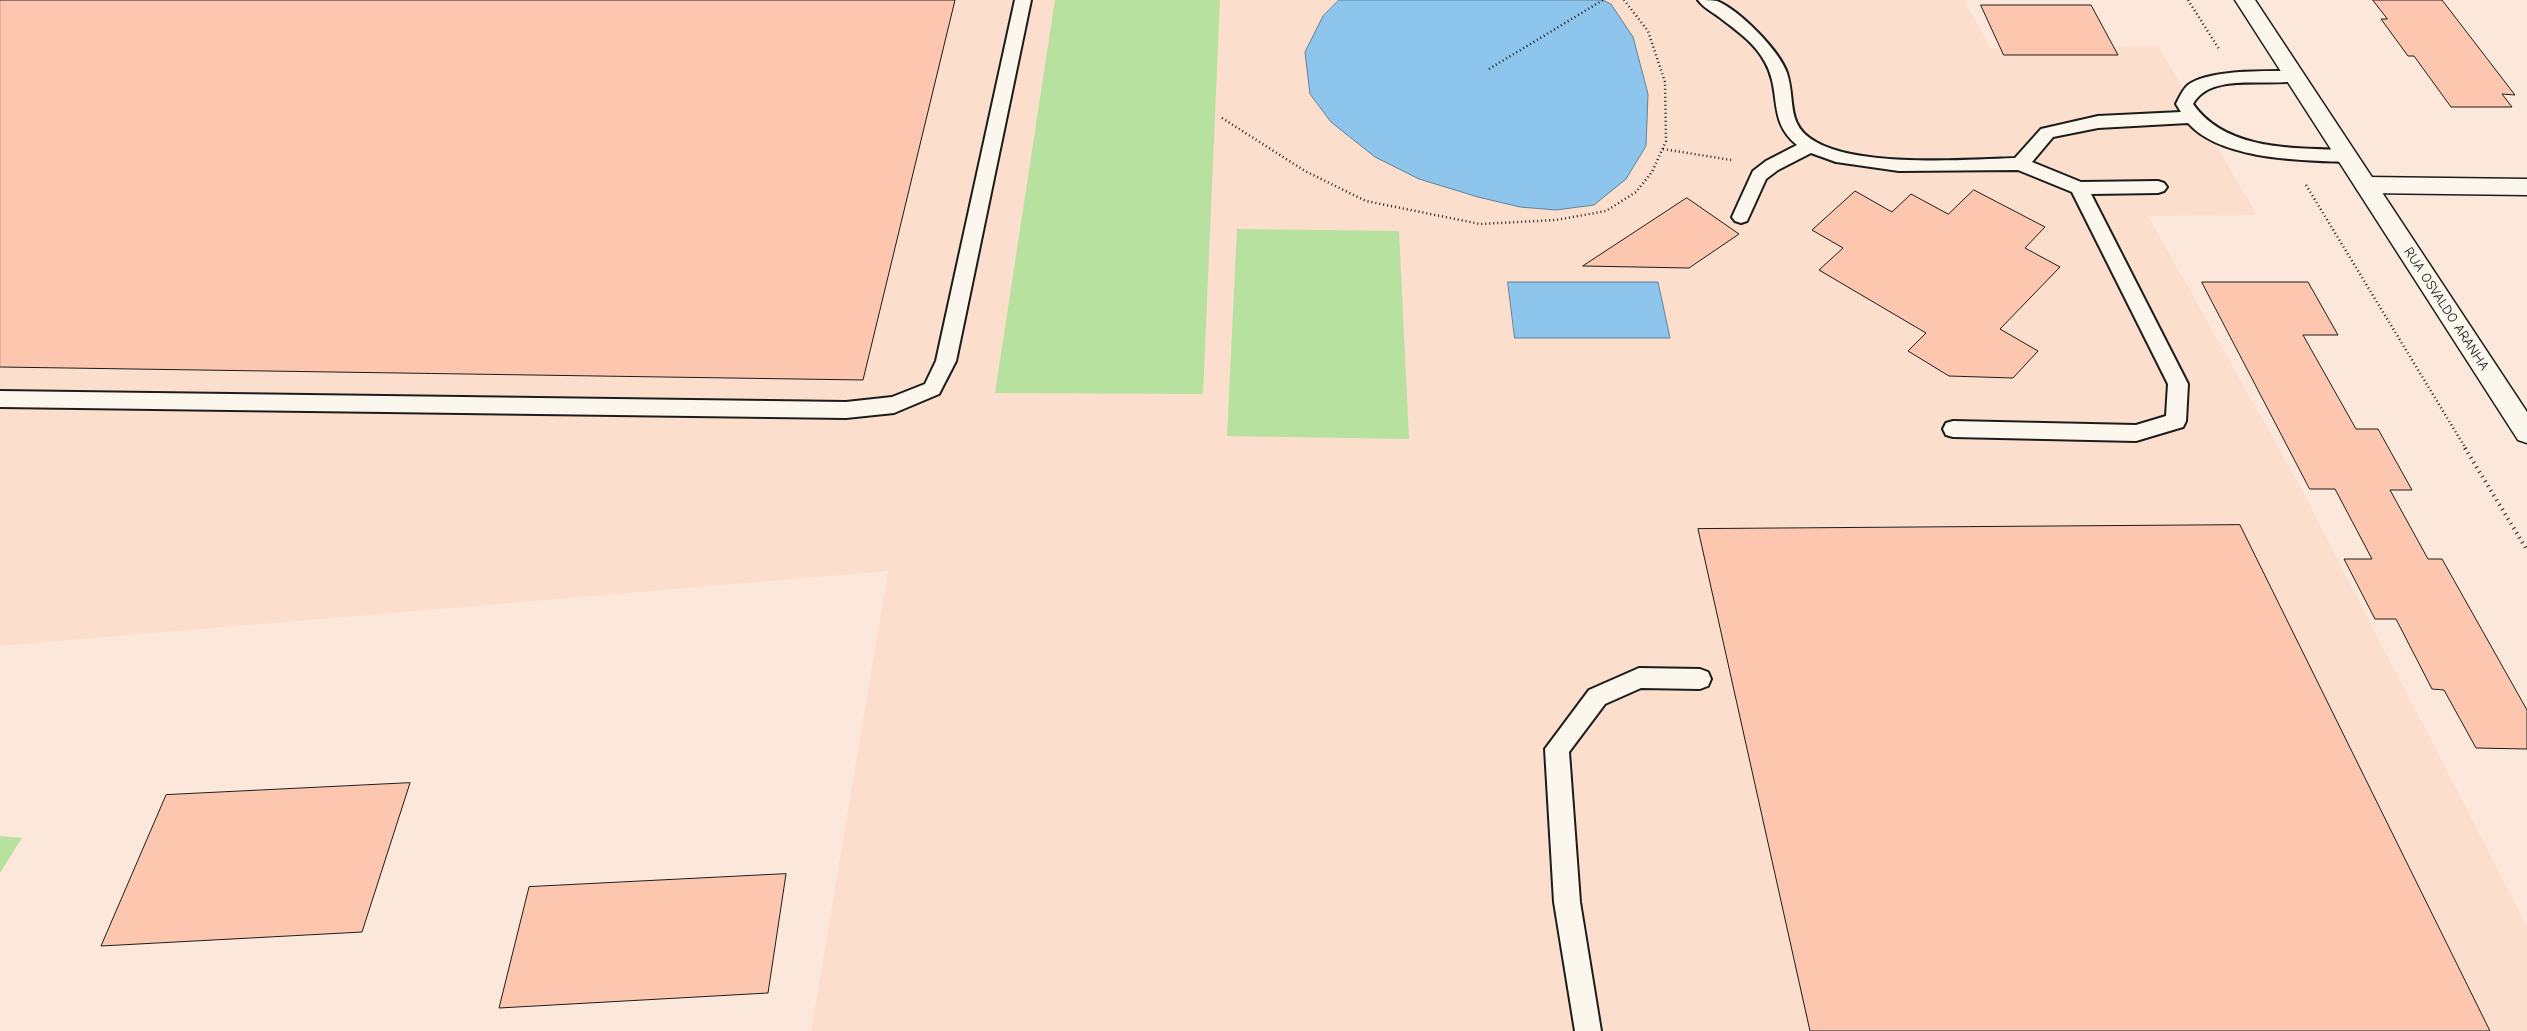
<!DOCTYPE html>
<style>
body{margin:0}
canvas{display:block;background:#fce8da}
</style>
<canvas width="2527" height="1031"></canvas>
<script>
const context = document.querySelector('canvas').getContext('2d');
context.lineJoin = 'round';
function fill(path, color) {
  context.fillStyle = color;
  context.fill(path, 'evenodd');
}
function strokePath(path, color, width, dash) {
  context.strokeStyle = color;
  context.lineWidth = width;
  context.lineCap = dash ? 'butt' : 'round';
  context.setLineDash(dash || []);
  context.stroke(path);
}
function drawText(font, color, halo, rows, align = 'center') {
  context.font = font + ' "Comic Neue",sans-serif';
  context.lineWidth = 4.5;
  context.setLineDash([]);
  context.textBaseline = 'middle';
  context.strokeStyle = halo;
  context.fillStyle = color;
  for (const [text, x, y, turn = 0] of rows) {
    context.save();
    context.translate(x, y);
    context.rotate((+turn || 0) * Math.PI / 180);
    context.textAlign = isNaN(turn) ? turn : align;
    if (halo) context.strokeText(text, 0, 0);
    context.fillText(text, 0, 0);
    context.restore();
  }
}
fill(new Path2D(`
 M0,0H1964L1990,48L2158,46L2257,215L2148,216L2296,479L2527,926V1031H811L888,571L0,646Z`), '#fcdecd');
fill(new Path2D(`
 M1055,0H1220L1203,394L995,393Z
 M1237,229L1399,231L1409,439L1227,436Z
 M0,836L22,838L0,873Z`), '#b7e19e');
const water = new Path2D(`
 M1339,0H1603L1611,4L1633,37L1648,94L1646,146L1626,179L1594,205L1556,210L1520,207L1478,197L1419,179L1375,157L1331,122L1310,94L1305,52L1323,16Z
 M1508,282H1658L1670,338H1515Z`);
fill(water, '#8ec5ec');
strokePath(water, '#608199', 1);
const building = new Path2D(`
 M0,0H955L863,380L0,367Z
 M2373,0H2442L2515,95L2502,94L2512,107H2451L2414,56H2408L2381,19H2387Z
 M1981,5H2091L2118,55H2004Z
 M1974,190L2045,227L2025,248L2060,267L2000,329L2038,351L2013,378L1949,376L1908,351L1926,333L1819,270L1843,248L1812,230L1855,191L1892,212L1911,194L1948,214Z
 M1687,198L1739,234L1689,268L1583,266Z
 M2202,282H2308L2338,335H2303L2356,429H2378L2412,490H2390L2428,559H2442L2527,710V749L2476,748L2444,690L2432,689L2396,619H2375L2344,559H2372L2335,489H2310Z
 M2240,525L2490,1031H1810L1698,529Z
 M410,783L362,932L101,946L166,795Z
 M786,874L768,993L499,1008L529,887Z`);
fill(building, '#fdc6af');
strokePath(building, '#1c1c1c', 1);
const lane = new Path2D(`
 M1015,0H1031L956,361L939,394L894,413L846,418L0,407V391L846,402L892,397L925,384L936,361Z
 M1698,0C1704,0 1712,0 1717,1C1739,10 1779,50 1787,73C1796,101 1785,125 1816,142C1860,167 1964,160 2015,158L2041,129L2098,116L2181,112L2176,104C2179,98 2183,89 2188,85C2209,69 2269,71 2295,71L2301,72L2303,76L2301,80C2269,88 2211,71 2193,104C2226,151 2294,148 2346,150L2352,152L2355,156L2352,160L2346,162C2300,160 2221,160 2188,123L2098,128L2053,137L2032,162L2081,182L2158,181L2164,183L2167,187L2164,191L2158,193L2091,194L2188,384L2186,421L2183,427L2136,441L1953,437L1946,435L1943,429L1946,423L1953,421L2136,425L2166,416L2168,384L2072,192L2018,170L1899,171L1836,162L1811,153L1778,170L1766,179L1747,221L1741,223L1735,221L1732,217L1753,171L1766,161L1797,145C1767,121 1782,92 1765,62C1755,43 1736,30 1719,17C1712,12 1703,7 1698,0Z
 M1639,668L1700,669L1708,672L1711,679L1708,686L1700,689L1641,688L1605,704L1569,752L1580,902L1601,1031H1575L1554,902L1545,749L1589,690Z`);
const street = new Path2D(`
 M2366,177L2527,179V195L2366,193L2358,191L2355,185L2358,179Z`);
const secondary = new Path2D(`
 M2235,0H2255L2527,412V443L2518,440Z`);
strokePath(lane, '#1c1c1c', 4);
strokePath(street, '#1c1c1c', 3);
strokePath(secondary, '#1c1c1c', 3);
strokePath(new Path2D(`
 M2188,0L2219,49
 M1489,69L1603,0
 M1222,118L1305,171L1366,201L1480,224L1556,220L1606,211L1636,192L1652,172L1666,141L1665,82L1648,31L1624,0
 M1663,149L1731,160
 M2306,185L2466,449`), '#1c1c1c', 2.5, [1, 3]);
strokePath(new Path2D(`
 M2465,448L2527,550`), '#1c1c1c', 4, [1, 4.5]);
fill(lane, '#fbf7ec');
fill(street, '#fbf7ec');
fill(secondary, '#fbf7ec');
drawText('14px', '#1c1c1c', '#fbf7ec', [
 ["RUA OSVALDO ARANHA",2446,309,57]
]);
</script>
